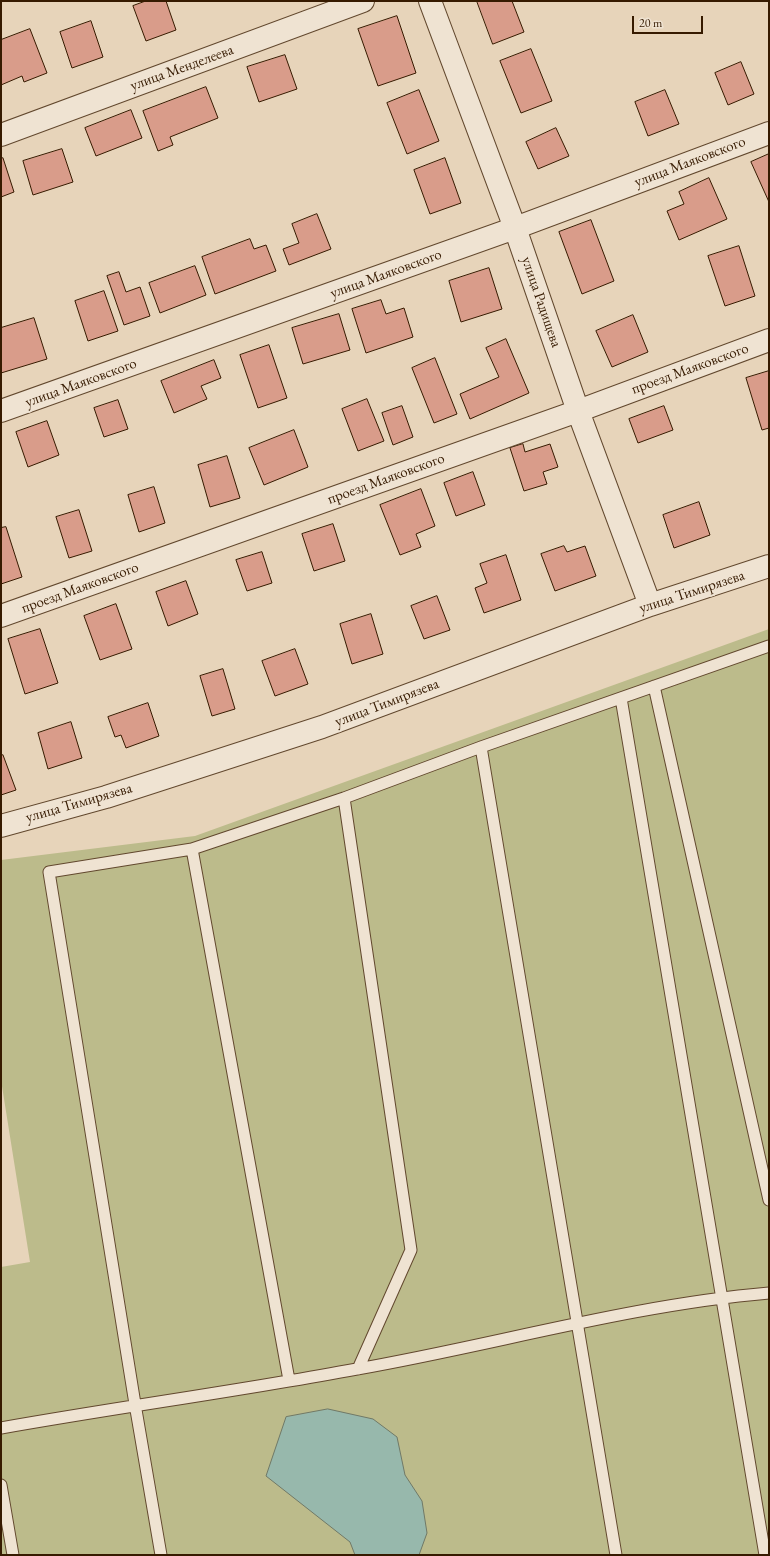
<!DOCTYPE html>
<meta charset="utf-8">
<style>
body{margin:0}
#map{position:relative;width:770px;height:1556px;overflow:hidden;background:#e7d4ba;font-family:"EB Garamond",serif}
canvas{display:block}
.frame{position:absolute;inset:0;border:2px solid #361a00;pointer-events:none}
.scale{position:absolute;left:632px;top:16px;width:71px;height:18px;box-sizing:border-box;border:2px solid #361a00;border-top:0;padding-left:5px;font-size:12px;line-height:14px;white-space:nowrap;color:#361a00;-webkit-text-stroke:3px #efe3d2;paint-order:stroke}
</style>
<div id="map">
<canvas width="770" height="1556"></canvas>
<div class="frame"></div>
<div class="scale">20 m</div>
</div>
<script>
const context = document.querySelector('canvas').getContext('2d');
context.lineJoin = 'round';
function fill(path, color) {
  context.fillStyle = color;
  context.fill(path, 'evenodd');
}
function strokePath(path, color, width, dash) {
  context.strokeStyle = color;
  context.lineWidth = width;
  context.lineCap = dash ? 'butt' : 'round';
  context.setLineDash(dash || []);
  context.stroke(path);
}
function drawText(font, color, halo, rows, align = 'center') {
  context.font = font + ' "EB Garamond",serif';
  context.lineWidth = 4;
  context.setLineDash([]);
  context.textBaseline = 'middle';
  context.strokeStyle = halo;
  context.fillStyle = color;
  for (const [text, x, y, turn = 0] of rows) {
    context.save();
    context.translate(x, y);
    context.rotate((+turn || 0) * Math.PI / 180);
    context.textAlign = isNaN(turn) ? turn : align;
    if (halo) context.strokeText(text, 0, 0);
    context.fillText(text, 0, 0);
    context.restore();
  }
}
fill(new Path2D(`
 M769,629V1555H1V1267L30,1262L1,1080V860L195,836Z`), '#bcbb8b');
const water = new Path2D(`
 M328,1409L373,1419L397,1437L405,1475L422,1501L427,1533L419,1555H355L350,1542L266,1476L286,1417Z`);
fill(water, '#97b8ac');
strokePath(water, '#707967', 1);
const building = new Path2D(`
 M146,1H166L176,30L146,41L133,6Z
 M477,1H512L524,32L493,44Z
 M397,16L416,73L378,86L358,29Z
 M91,21L103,57L72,68L60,32Z
 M30,29L47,73L24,82L22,76L1,85V40Z
 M531,49L552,101L521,113L500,61Z
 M285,55L297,89L259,102L247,67Z
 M741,62L754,94L728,105L715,73Z
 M206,87L218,118L170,137L173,145L158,151L143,111Z
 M419,90L439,141L407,154L387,103Z
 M665,90L679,124L648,136L635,102Z
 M131,110L142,138L96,156L85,128Z
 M556,128L569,156L538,169L526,142Z
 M62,149L73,182L33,195L23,161Z
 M769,154V202L751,162Z
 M3,158L14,192L1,197V159Z
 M445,158L461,203L430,214L414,170Z
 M709,178L727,219L679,240L667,211L684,204L679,192Z
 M317,214L331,249L289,265L283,249L299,243L292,224Z
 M591,220L614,281L582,294L559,232Z
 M250,239L254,249L266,245L276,271L215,294L202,257Z
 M739,246L755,296L725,306L708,256Z
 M195,266L206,295L160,313L149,283Z
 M489,268L502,309L461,322L449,281Z
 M119,272L126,292L140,287L150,316L124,325L107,276Z
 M104,291L118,331L88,341L75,301Z
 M381,300L386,314L404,308L413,337L366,353L352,309Z
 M339,314L350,350L303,364L292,328Z
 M633,315L648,352L612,367L596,331Z
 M34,318L47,359L1,373V328Z
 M506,339L529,393L470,419L460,394L499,377L486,348Z
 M269,345L287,398L258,408L240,355Z
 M435,358L457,414L434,423L412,368Z
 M214,360L221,378L201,386L207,399L174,413L161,381Z
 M769,371V428L762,430L746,378Z
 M367,399L384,441L358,451L342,409Z
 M118,400L128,429L104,437L94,408Z
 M402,406L413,437L393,445L382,413Z
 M664,406L673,430L638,443L629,419Z
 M47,421L59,455L28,467L16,432Z
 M294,430L308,467L264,485L249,448Z
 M523,444L525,452L550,444L558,467L543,472L547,484L524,491L510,448Z
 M227,456L240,498L210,507L198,465Z
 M473,472L485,505L456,516L444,483Z
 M154,487L165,523L139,532L128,495Z
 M421,489L435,526L416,534L421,547L400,555L380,505Z
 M699,502L710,535L674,548L663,515Z
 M79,510L92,551L69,558L56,517Z
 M333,524L345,561L314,571L302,534Z
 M6,527L22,577L1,584V528Z
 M564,546L567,552L585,546L596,576L555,591L541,554Z
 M262,552L272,583L247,591L236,560Z
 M506,555L521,600L484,613L475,588L487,583L480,564Z
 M186,581L198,614L168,626L156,592Z
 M437,596L450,630L424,639L411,606Z
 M116,604L132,649L100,660L84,616Z
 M371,614L383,654L352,664L340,624Z
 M40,629L58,683L25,694L8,639Z
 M295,649L308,684L275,696L262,661Z
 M223,669L235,709L212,716L200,676Z
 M148,703L159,736L126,748L121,735L115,737L108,717Z
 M71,722L82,758L48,769L38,733Z
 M3,755L16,790L1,795V756Z`);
fill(building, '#d99c8a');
strokePath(building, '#361a00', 1);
const lane = new Path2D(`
 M654,686L769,1200
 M621,698L765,1555
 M481,747L616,1555
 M344,798L411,1250L358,1369
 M192,849L289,1380
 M1,1428C119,1407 239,1391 357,1369C494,1345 630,1305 769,1293
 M1,1485L13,1555
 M161,1555L135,1404L49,872L192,849L344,798L481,747L769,646`);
const street = new Path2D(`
 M430,1L515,228L578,411L650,605
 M1,135L363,1
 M1,411L515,228L769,133
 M1,616L578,411L769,340
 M1,826L106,797L322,727L650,605L769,566`);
strokePath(lane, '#62482e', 13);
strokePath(street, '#62482e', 24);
strokePath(lane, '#efe3d2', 11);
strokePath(street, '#efe3d2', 22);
drawText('15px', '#361a00', '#efe3d2', [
 ["улица Менделеева",182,68,-20],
 ["улица Маяковского",690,162,-21],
 ["улица Маяковского",386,274,-20],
 ["улица Радищева",541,302,71],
 ["проезд Маяковского",690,369,-20],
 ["улица Маяковского",81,383,-20],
 ["проезд Маяковского",386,479,-20],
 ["проезд Маяковского",80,588,-20],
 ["улица Тимирязева",692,592,-18],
 ["улица Тимирязева",387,703,-21],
 ["улица Тимирязева",79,803,-16]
]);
</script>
